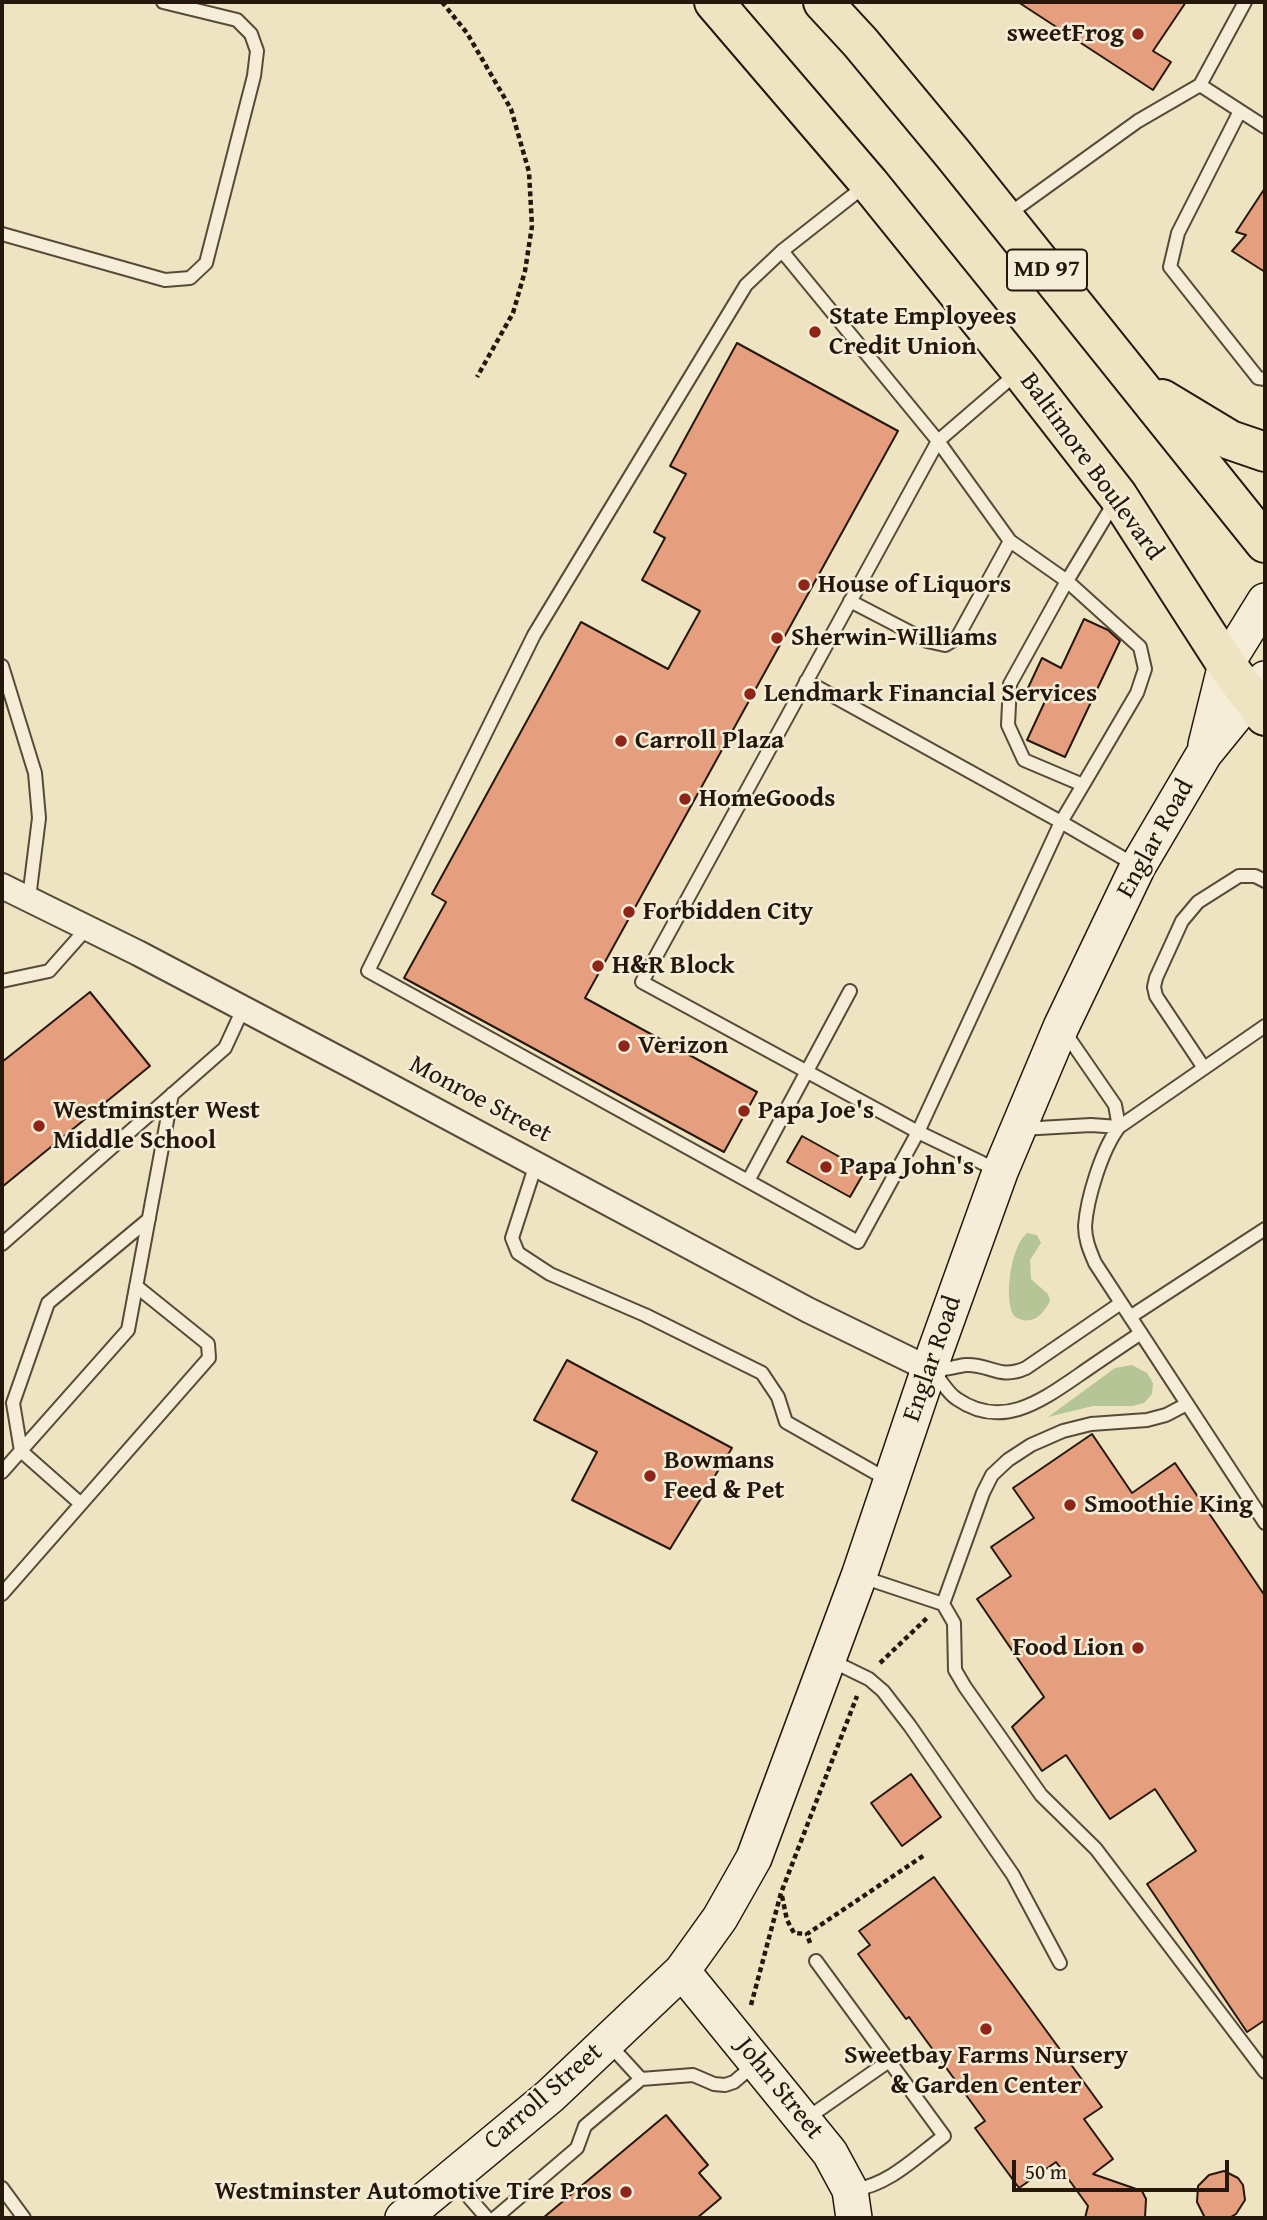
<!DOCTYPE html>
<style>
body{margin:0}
#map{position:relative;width:1267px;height:2220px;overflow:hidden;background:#efe4c1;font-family:"Gentium Book Plus",serif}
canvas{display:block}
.frame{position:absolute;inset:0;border:4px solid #25170b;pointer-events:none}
.scale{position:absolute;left:1012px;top:2160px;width:217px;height:32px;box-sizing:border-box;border:4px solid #25170b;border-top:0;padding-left:9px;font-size:21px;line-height:24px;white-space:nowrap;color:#25170b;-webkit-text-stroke:5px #f5edd7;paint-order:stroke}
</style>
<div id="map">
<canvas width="1267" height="2220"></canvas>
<div class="frame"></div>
<div class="scale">50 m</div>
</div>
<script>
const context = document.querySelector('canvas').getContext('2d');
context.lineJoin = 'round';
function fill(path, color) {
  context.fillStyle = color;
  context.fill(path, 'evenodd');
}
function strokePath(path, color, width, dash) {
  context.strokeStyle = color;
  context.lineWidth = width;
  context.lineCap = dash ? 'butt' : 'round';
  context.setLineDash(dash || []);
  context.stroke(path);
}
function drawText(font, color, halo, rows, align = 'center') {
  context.font = font + ' "Gentium Book Plus",serif';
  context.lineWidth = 5;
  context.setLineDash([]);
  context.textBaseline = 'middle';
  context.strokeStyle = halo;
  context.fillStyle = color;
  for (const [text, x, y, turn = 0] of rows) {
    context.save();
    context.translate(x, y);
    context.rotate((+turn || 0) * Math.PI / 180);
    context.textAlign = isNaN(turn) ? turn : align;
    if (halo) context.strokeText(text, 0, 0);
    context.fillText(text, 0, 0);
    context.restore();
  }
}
fill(new Path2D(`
 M1027,1233L1037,1235L1041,1243L1030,1260L1031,1279L1048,1294L1050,1301C1042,1316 1031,1327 1014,1316C1003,1299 1011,1246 1027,1233Z
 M1132,1365L1147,1373L1153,1383L1152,1394L1144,1403L1133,1406H1093L1048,1417L1115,1368Z`), '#b5c596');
const building = new Path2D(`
 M1018,2H1186L1153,51L1171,62L1153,90Z
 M1265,188V272L1232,251L1246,235L1236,232Z
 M737,343L898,431L585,998L757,1092L724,1152L404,978L446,902L432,894L581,622L668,669L700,611L642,580L665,538L654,532L686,474L670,466Z
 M1084,619L1108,630L1120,641L1065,757L1027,740L1047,697L1028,688L1042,658L1061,668Z
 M90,992L150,1066L2,1187V1062Z
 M802,1136L865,1171L850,1197L787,1162Z
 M567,1360L732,1448L670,1549L572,1500L597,1452L534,1420Z
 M1092,1434L1132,1493L1175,1463L1265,1596V2020L1247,2032L1147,1884L1196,1851L1155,1789L1110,1819L1066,1755L1042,1771L1012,1727L1044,1697L977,1599L1011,1576L991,1547L1034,1518L1013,1488Z
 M911,1774L941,1817L902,1846L871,1803Z
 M934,1877L1102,2107L1084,2119L1113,2159L1093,2174L1142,2191L1146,2199L1145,2218H1085L1088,2206L1056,2162L1019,2188L975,2128L985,2121L909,2017L906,2019L858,1954L870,1945L859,1931Z
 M666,2115L708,2165L699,2173L721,2198L697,2218H543Z
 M1224,2171L1238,2178L1243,2185L1245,2200L1236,2214L1229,2218H1205L1197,2202L1198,2186L1209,2175Z`);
fill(building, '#e59f7e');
strokePath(building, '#25170b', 2);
const lane = new Path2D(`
 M1200,85L1265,127
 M1240,111L1178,233L1170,267L1258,378L1265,379
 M1006,216L1138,121L1200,85L1245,2
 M2,234L165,280L190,278L206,263L254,76L257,51L251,34L237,20L163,2
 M782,251L938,441L1010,541L1067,581L1140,647L1145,669L1137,693L1083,785
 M850,601L927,641L945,645L957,638L1010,541
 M2,666L35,773L39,818L29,898
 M806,681L1061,822L1083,785L1024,760L1008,725L1010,684L1067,581L1114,503
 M2,981L49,971L88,927
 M850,991L748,1181L858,1242L918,1132L1061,822L1135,865
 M1265,1026L1119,1127C1102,1149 1087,1198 1085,1226C1085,1240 1090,1251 1095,1263L1265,1523
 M1064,1031L1115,1105L1119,1127
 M1204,1068L1156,996L1154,987L1156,978L1182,921L1198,902L1239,876H1255L1265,881
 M1021,1129L1091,1125L1119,1127
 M536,1164L512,1238L518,1253L550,1274L645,1315L762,1373L778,1397L786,1422L888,1480
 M997,1170L918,1132L642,982L938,441L1017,373
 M748,1181L368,971L534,635L746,285L782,251L866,185
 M2,1244L225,1048L243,1009
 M1130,1317L1265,1229
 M933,1369C945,1371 955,1366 966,1365C991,1364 999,1380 1026,1368L1121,1303
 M932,1371C942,1380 946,1392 957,1399C1002,1430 1041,1401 1079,1375C1099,1361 1120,1347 1141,1333
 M2,1472L128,1330L172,1094
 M81,1504L21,1451L13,1403L48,1303L149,1219
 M862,1577L943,1604L954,1623L955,1670L965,1687L1041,1795L1096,1849L1265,2072
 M2,1594L209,1358L208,1344L136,1286
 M943,1604L983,1493L992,1475L1008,1460L1031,1445L1063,1431L1091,1424L1147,1420L1166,1415L1187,1404
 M830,1660L869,1679L883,1691L910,1726L1013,1875L1060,1963
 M816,1961L944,2136C916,2157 889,2185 853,2190
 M608,2043L641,2079
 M806,2119L889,2061
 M454,2180L487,2218
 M2,2188L24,2218
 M495,2218L577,2148L585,2126L641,2079L693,2075L714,2084L725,2085L734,2082L754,2065`);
const street = new Path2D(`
 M2,886L138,953L358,1069L808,1310L929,1369`);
const secondary = new Path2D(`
 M1206,745L1226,664L1265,601
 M682,1971L830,2153L850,2190L854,2218
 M403,2218L550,2096L682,1971L720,1918L754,1858L859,1576L929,1369L1000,1172L1061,1027L1138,866L1204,754L1265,679`);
const highway = new Path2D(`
 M714,2L869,183L1020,370L1118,496L1226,664L1265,716
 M823,2L860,42L953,154L1265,543
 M1162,399L1230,440L1265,452`);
strokePath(lane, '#584a38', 16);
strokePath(street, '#584a38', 28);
strokePath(secondary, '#25170b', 38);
strokePath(highway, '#25170b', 42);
strokePath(new Path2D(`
 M442,2L467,33L511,109L529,172L532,226L525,271L513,313L477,377
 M880,1663L927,1618
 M782,1896L787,1920L794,1933L807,1934
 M810,1943L807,1934L926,1854
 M751,2005L781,1893L857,1696`), '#25170b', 4.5, [5, 3.5]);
strokePath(lane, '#f5edd7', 12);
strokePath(street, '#f5edd7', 24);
strokePath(secondary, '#f5edd7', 35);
strokePath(highway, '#efe4c1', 38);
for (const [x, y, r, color] of [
 [1138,34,7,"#8f2418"],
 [815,332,7,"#8f2418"],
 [804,585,7,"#8f2418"],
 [777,638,7,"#8f2418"],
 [750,694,7,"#8f2418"],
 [621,741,7,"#8f2418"],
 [685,799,7,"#8f2418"],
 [629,912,7,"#8f2418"],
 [598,966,7,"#8f2418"],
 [624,1046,7,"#8f2418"],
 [744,1111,7,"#8f2418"],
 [39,1126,7,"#8f2418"],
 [826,1167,7,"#8f2418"],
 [650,1476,7,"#8f2418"],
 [1070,1505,7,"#8f2418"],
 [1138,1648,7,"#8f2418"],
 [986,2029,7,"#8f2418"],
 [626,2192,7,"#8f2418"]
]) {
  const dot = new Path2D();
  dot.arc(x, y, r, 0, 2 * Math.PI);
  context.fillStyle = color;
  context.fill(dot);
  strokePath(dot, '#f5edd7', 2.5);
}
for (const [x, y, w] of [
 [1047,270,80]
]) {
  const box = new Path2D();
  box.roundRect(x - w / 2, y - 20.5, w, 41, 5);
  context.fillStyle = '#f5edd7';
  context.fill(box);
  strokePath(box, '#25170b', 2);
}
drawText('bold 24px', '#25170b', null, [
 ["MD 97",1047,270]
]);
drawText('bold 26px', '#25170b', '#f5edd7', [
 ["sweetFrog",1124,34,"right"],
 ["State Employees",829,317],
 ["Credit Union",829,347],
 ["House of Liquors",818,585],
 ["Sherwin-Williams",791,638],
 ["Lendmark Financial Services",764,694],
 ["Carroll Plaza",635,741],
 ["HomeGoods",699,799],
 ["Forbidden City",643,912],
 ["H&R Block",612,966],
 ["Verizon",638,1046],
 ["Westminster West",53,1111],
 ["Middle School",53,1141],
 ["Papa Joe's",758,1111],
 ["Papa John's",840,1167],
 ["Bowmans",664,1461],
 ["Feed & Pet",664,1491],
 ["Smoothie King",1084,1505],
 ["Food Lion",1124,1648,"right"],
 ["Sweetbay Farms Nursery",986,2056,"center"],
 ["& Garden Center",986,2086,"center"],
 ["Westminster Automotive Tire Pros",612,2192,"right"]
], 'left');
drawText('26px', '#25170b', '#f5edd7', [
 ["Baltimore Boulevard",1091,467,54],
 ["Englar Road",1156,839,-61],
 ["Monroe Street",480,1100,28],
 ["Englar Road",933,1359,-71],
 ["John Street",779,2089,51],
 ["Carroll Street",544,2097,-41]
]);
</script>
